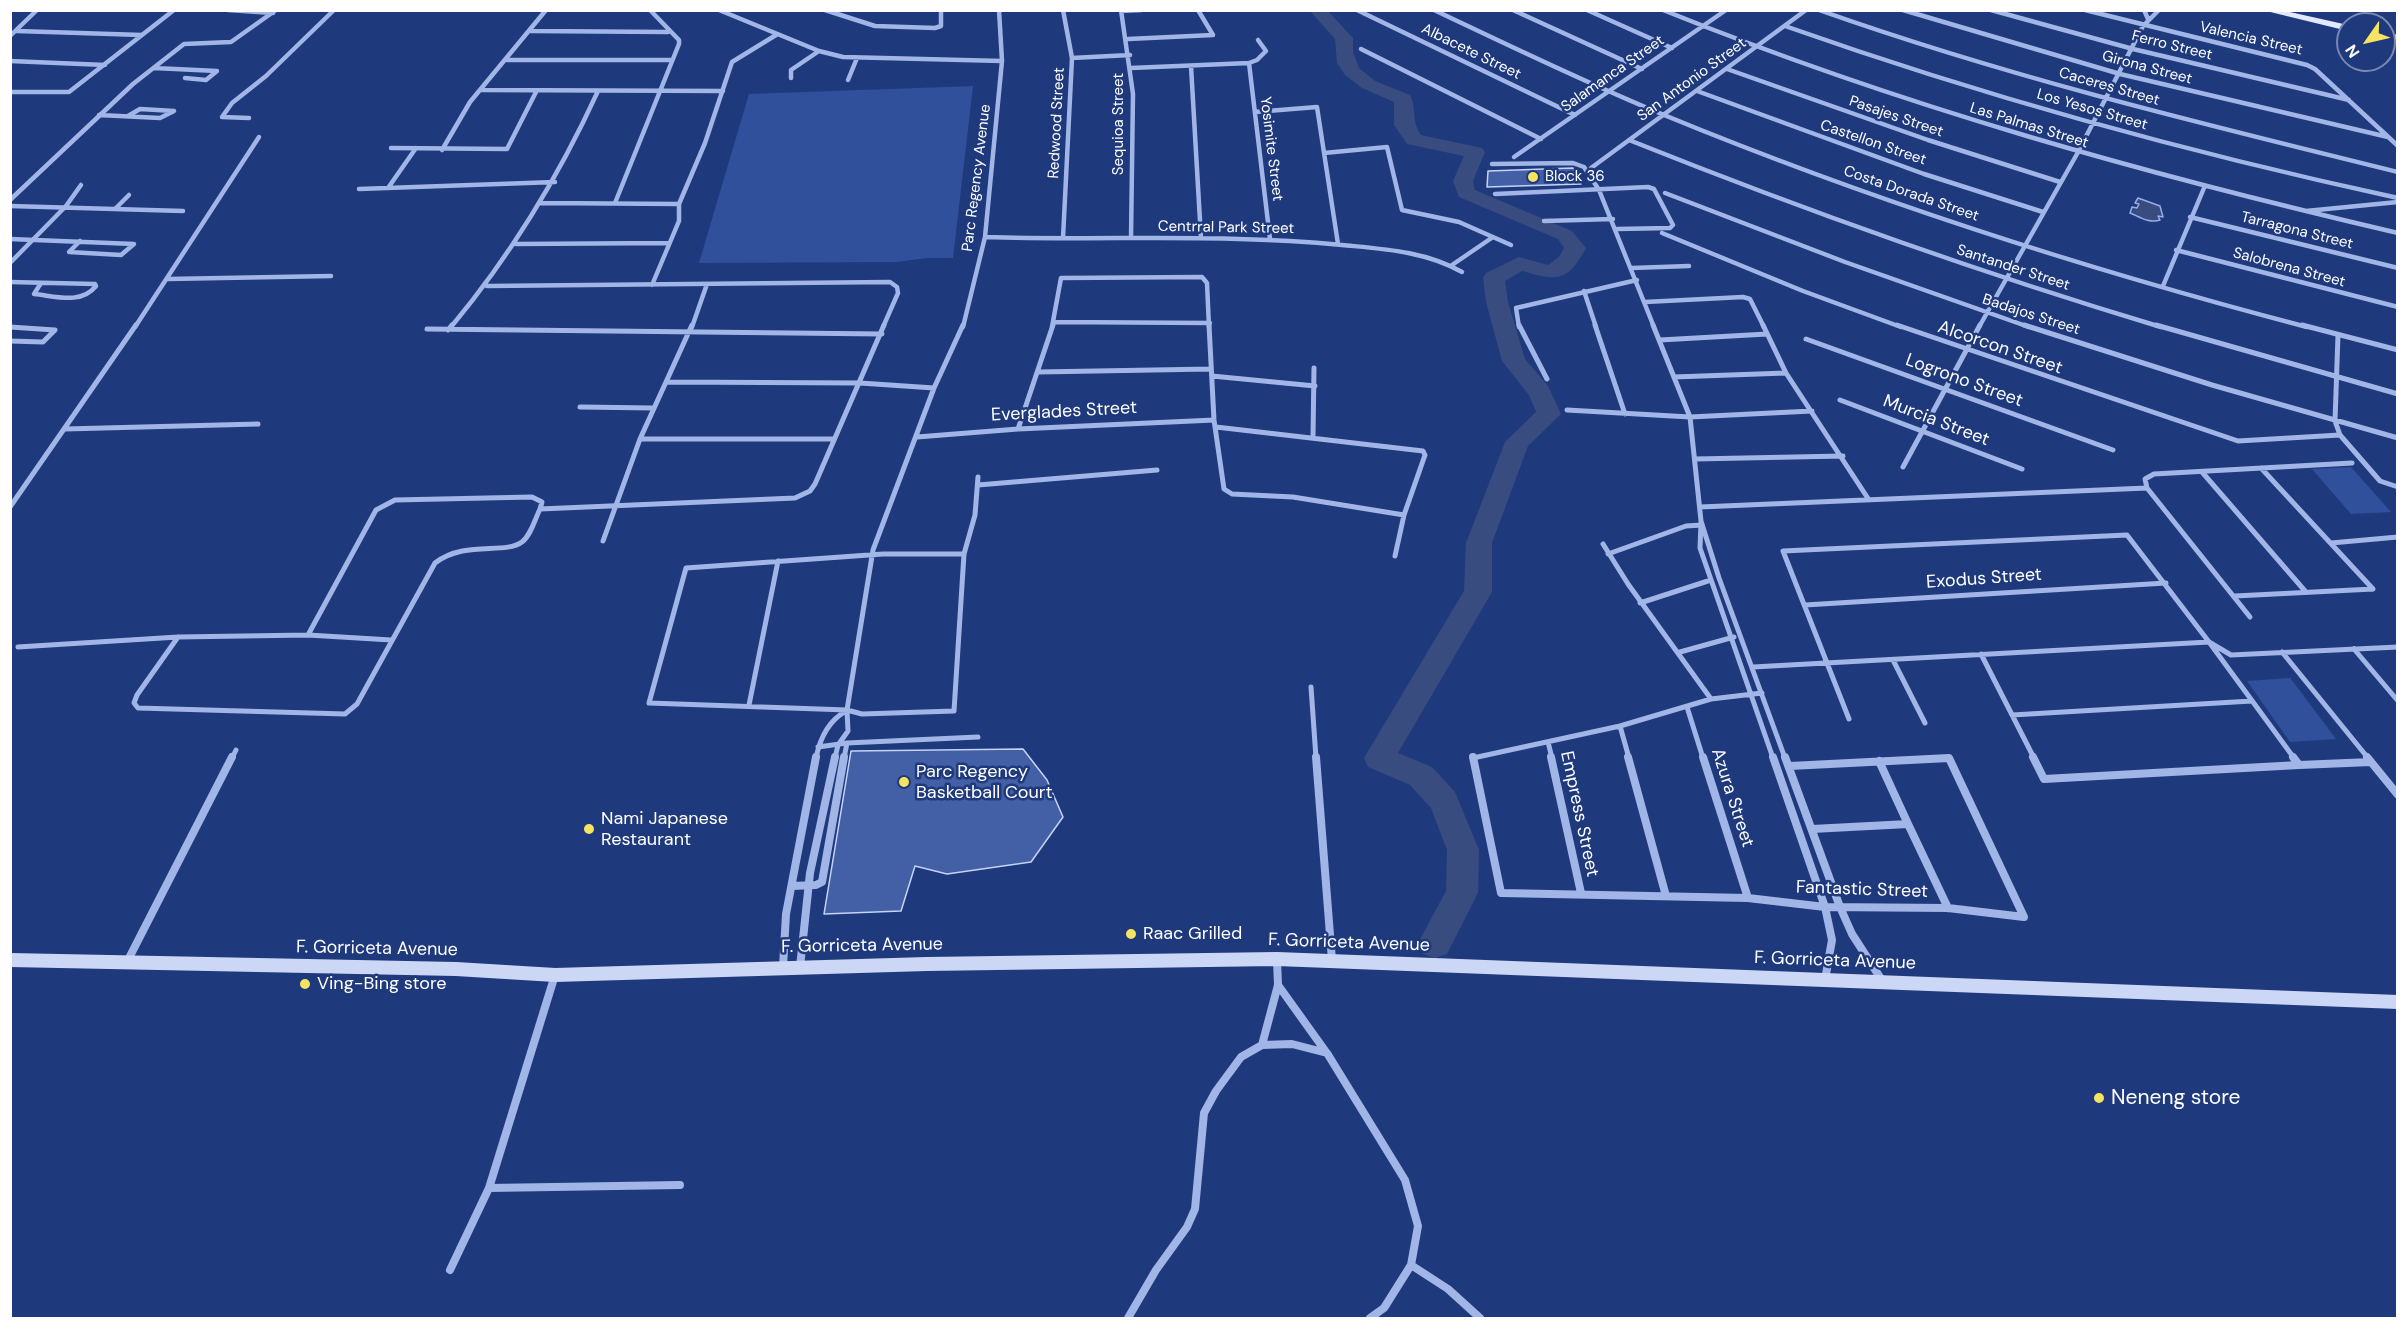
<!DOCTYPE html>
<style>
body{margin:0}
#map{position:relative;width:2408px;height:1329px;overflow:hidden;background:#1f397d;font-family:"DM Sans",sans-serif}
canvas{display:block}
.frame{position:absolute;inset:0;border:12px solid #fff;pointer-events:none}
.north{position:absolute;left:2336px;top:12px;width:60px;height:60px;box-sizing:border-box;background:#1f397d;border:2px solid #7988b1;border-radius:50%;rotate:236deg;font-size:16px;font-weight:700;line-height:24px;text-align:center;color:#fff}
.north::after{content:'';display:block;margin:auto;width:21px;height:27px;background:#f6e361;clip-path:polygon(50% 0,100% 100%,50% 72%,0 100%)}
</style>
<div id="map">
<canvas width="2408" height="1329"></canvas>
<div class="frame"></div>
<div class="north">N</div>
</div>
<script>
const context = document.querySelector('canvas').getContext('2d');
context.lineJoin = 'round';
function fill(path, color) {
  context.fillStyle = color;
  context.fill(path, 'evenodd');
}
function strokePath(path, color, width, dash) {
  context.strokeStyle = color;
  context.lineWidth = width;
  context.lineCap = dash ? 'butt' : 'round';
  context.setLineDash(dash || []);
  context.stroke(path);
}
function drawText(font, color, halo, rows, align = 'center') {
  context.font = font + ' "DM Sans",sans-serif';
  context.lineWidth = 5;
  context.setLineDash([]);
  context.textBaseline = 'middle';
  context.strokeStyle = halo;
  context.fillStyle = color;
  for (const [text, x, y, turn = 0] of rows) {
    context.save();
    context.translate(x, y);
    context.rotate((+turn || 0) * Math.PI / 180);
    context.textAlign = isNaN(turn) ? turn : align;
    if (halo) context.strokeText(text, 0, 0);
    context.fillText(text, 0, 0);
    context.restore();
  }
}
fill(new Path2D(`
 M973,86L953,258H927L896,262L699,263L749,94Z
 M2351,467L2391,512L2351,514L2312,469Z
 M2291,678V679L2336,739L2290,742L2247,681Z`), '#31509b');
const water = new Path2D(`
 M2138,198L2160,206L2163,217L2158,216L2160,220C2149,224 2138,216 2130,213L2132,207L2137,208L2139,204L2135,203Z`);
fill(water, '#394c7f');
strokePath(water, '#95aee9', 1.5);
fill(new Path2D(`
 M1309,10H1327L1353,38V52L1359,68L1375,81L1410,95C1417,108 1411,121 1421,135L1482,148L1485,152L1473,181L1475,190L1572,231L1586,248C1567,283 1557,281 1522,271L1505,281L1508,302L1525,359L1548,386L1561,414L1528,446L1492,543V592L1398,753L1432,767L1455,792L1479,850L1478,893L1447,954L1435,958L1423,954L1418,943L1446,891L1447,850L1431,808L1410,785L1368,767L1364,758L1464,591L1466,543L1505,442L1536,412L1529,395L1502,361L1486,302L1483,278L1486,273L1519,257L1548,265L1559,257L1564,248L1558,239L1459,197L1453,181L1464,156L1407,144L1394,125V102L1362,88L1345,75L1337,63L1335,39Z`), '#394c7f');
const building = new Path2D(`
 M1573,168L1581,184L1487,187L1488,171Z
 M1023,749L1047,780L1063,817L1031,862L947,874L915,866L901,911L824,914L851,751Z`);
fill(building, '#435fa5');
strokePath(building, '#c5d3f6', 1.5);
strokePath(new Path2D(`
 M228,10L273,13
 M719,10L819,51L843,57L1002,61L985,237L963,327
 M825,10L875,26L935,28L941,26V10
 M999,10L1002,61
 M1063,10L1072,58L1063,238
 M1121,10L1133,94L1131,238
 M1357,10L1575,115
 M1434,10C1510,46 1586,83 1664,115C1873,201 2089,270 2307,327
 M1513,10L1642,69
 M1587,10L1672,48
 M1663,10C1904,107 2145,174 2398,233
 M1819,10C2008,77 2203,124 2398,172
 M1903,10L2120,74L2388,137
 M1991,10L2133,49L2349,100
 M2085,10L2307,65L2315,69L2398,146
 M2144,10L2148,19
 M1121,11L1142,10
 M1785,26C1986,97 2190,153 2398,198
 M17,31L142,35
 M530,31L668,32
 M10,36L37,10
 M1128,39L1213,35L1198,10
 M1361,49L1541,139
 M1072,58L1130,55
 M507,60H672
 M10,61L105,65
 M1249,63L1270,239
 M1191,66L1201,238
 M154,68L217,71L206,80L185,78
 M1131,68L1249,63L1257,60L1266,51L1258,40
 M1727,69L1928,140L2060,182
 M791,78V70L819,51
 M848,80L857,58
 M482,90L723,91
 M1697,91L1924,174L2043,212
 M10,92H69L174,10
 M1255,112L1317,107L1338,244
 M99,115L160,118L174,111L140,109L128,116
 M249,118L222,117L232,103L266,76L334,10
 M1629,140C1804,210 1981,273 2161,327
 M391,148L507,149L536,92
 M442,150L470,102L546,10
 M1324,153L1387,147L1402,210L1459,222L1511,245
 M1514,157L1726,10
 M1492,164L1573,163L1584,167L1599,190L1654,327
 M1591,168L1806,10
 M388,188L416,148
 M359,189L555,182
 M1665,193L1845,262L2029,327
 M1495,194L1648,187L1654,189L1673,225L1670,228L1617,229
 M10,200L133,84L184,44L231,42L276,10
 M539,203L679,204
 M615,203L679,44V40L650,10
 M10,206L183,211
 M116,208L129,195
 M2306,211L2398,202
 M2190,217L2398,268
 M1544,221L1613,219
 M1662,233L1803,291L1901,327
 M985,237C1104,241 1224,233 1342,245C1383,249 1425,251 1462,272
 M10,239L134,244L121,255L69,252L80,241
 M516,244L669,243
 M2176,250L2398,307
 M10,263L66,206L81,185
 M1452,265L1493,237
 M1632,268L1689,266
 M168,279L331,276
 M10,282L95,284L96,286C81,305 55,296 34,294L41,283
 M652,285L679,221V204L705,143L732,62L776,35
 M487,286L890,282L897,287L898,293L883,327
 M2163,286L2204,188
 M1584,291L1596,327
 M1645,302L1743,297L1750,299L1764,327
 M1054,322L1210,323
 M135,327L259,137
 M451,327C511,255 559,176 598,91
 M692,327L707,284
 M1052,327L1061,278L1202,277L1207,283L1209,327
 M1519,327L1516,308L1637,280
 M1979,327L2077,154L2143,26L2159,10`), '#a1b6e7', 4.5);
strokePath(new Path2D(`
 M1209,325L1214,420L1224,489L1232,494L1293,497L1404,515
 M1519,325L1547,379
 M1595,325L1625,414
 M1653,325L1690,417L1701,521L1719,578L1785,758
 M1763,325L1786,373L1869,500
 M1897,325L2238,441L2340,435
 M2024,325L2212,385L2398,438
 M2156,325L2398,394
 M2302,325L2398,350
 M10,327L55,330L43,342L10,341
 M427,329L882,334
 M448,330L452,325
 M2338,335L2335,421L2340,435L2380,481L2398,487
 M1806,339L2113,450
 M1660,340L1767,334
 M1038,372L1211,369
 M1212,376L1315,386
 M1674,377L1786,373
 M667,382L860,383L934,388
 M1840,400L2022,469
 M580,407L653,408
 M1567,410L1690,417L1812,411
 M1216,427L1423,451L1425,455L1404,515L1395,556
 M65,429L258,424
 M1018,429L1053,325
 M917,437L1018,429L1214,420
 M1313,437L1314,368
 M640,439H833
 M1695,459L1843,456
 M1903,467L1980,325
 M2261,468L2373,589
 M2202,472L2305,591
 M978,485L1157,470
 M10,507L136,325
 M1700,507L2147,488
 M1701,522L1700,548L1773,758
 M603,541L640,439L692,325
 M2331,543L2398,537
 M1603,544L1628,584L1711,699
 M883,554H964L954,711L862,714L847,710L649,703L686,568Z
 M964,554L975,515L978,477
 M1608,554L1686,526L1702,525
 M2235,596L2373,589
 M1640,603L1711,580
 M1805,605L2166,583
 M2250,617L2147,488L2145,479L2154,474L2352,463
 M308,635L391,640
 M178,637L137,695L134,703L138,708L345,714L357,704L435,563C465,540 504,555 522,542C531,535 535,519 540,509
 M18,647L178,637L308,635L376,510L395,500L532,497L542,502L540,509L795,498L810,491L815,484L884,325
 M2354,649L2398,701
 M1680,652L1734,637
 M2282,652L2368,758
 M1981,654L2034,758
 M1893,660L1925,723
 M1753,667L2209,642
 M1311,687L1316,758
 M749,705L778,561
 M1687,707L1703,758
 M2012,715L2252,701
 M1849,719L1783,551L2127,535L2209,642
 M1620,726L1629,758
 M1548,742L1552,758
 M818,747L847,743L978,737
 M232,758L236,750
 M816,758C820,738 828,721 846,711
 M835,758L838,745L848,731L847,710L873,550L934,388L963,325
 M844,758L847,743
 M1473,758L1620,726L1711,699L1762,693
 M1940,758H1949
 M2294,758L2209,642L2231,655L2398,647`), '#a1b6e7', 5);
strokePath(new Path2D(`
 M1316,757L1332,960
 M1473,757L1501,893L1748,898L1825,907L1948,908L2024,917L1949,758L1790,766
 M1551,757L1581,893
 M1628,757L1666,896
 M1703,757L1748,898
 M1773,757L1825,907L1832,940L1825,980
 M1785,757L1840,907L1852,934L1883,982
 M2033,757L2044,779L2299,765
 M2293,757L2299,765L2371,762
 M2367,757L2398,795
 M1879,761L1908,824
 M1812,829L1908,824L1948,908
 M792,886L816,885L822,882L844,757
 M127,962L232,757
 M783,967L786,914L816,757
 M800,967L810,873L835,757
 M1278,985L1326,1052
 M1262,1045L1292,1044L1327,1053L1405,1180L1418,1226L1411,1265L1384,1308L1370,1318
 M489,1188L680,1185
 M1411,1265L1448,1289L1480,1318
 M450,1270L489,1188L555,975
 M1128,1318L1156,1270L1187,1227L1195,1209L1204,1113L1216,1091L1241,1057L1262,1045L1278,985L1277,960`), '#a1b6e7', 8);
strokePath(new Path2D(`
 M10,960L456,969L555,975L927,964L1277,959L2398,1002`), '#ccd7f6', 14);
fill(new Path2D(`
 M2262,10H2281L2348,25V31Z
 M2384,32L2398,35V41L2384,38Z`), '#e3e9fd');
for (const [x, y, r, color] of [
 [1533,177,6,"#f6e361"],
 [904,782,6,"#f6e361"],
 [589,829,6,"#f6e361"],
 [1131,934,6,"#f6e361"],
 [305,984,6,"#f6e361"],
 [2099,1098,6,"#f6e361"]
]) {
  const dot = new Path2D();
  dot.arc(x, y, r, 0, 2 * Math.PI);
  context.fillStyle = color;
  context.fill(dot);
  strokePath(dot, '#1f397d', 2);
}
drawText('15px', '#fff', '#1f397d', [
 ["Valencia Street",2251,39,13],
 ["Ferro Street",2172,46,14],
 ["Albacete Street",1471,52,26],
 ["Girona Street",2147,68,15],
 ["Salamanca Street",1613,74,-35],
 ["San Antonio Street",1692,80,-36],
 ["Caceres Street",2109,87,16],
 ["Los Yesos Street",2092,110,16],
 ["Pasajes Street",1896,117,19],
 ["Redwood Street",1057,123,-87],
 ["Sequioa Street",1119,124,-90],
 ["Las Palmas Street",2029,126,17],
 ["Castellon Street",1873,143,19],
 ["Yosimite Street",1271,149,83],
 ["Parc Regency Avenue",977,178,-83],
 ["Costa Dorada Street",1911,194,19],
 ["Centrral Park Street",1226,228,1],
 ["Tarragona Street",2297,231,14],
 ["Santander Street",2013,268,18],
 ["Salobrena Street",2289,268,15],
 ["Badajos Street",2031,315,18]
]);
drawText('15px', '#fff', '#1f397d', [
 ["Block 36",1545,177]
], 'left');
drawText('18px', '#fff', '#1f397d', [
 ["Alcorcon Street",2000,348,19],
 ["Logrono Street",1964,381,20],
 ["Everglades Street",1064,412,-3],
 ["Murcia Street",1936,421,21],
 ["Exodus Street",1984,579,-4],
 ["Azura Street",1732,798,72],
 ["Empress Street",1579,814,78],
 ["Fantastic Street",1862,890,2],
 ["F. Gorriceta Avenue",1349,943,2],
 ["F. Gorriceta Avenue",862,946,-1],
 ["F. Gorriceta Avenue",377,949,1],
 ["F. Gorriceta Avenue",1835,961,2]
]);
drawText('18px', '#fff', '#1f397d', [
 ["Parc Regency",916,772],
 ["Basketball Court",916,793],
 ["Nami Japanese",601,819],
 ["Restaurant",601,840],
 ["Raac Grilled",1143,934],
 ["Ving-Bing store",317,984]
], 'left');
drawText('21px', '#fff', '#1f397d', [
 ["Neneng store",2111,1098]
], 'left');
</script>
